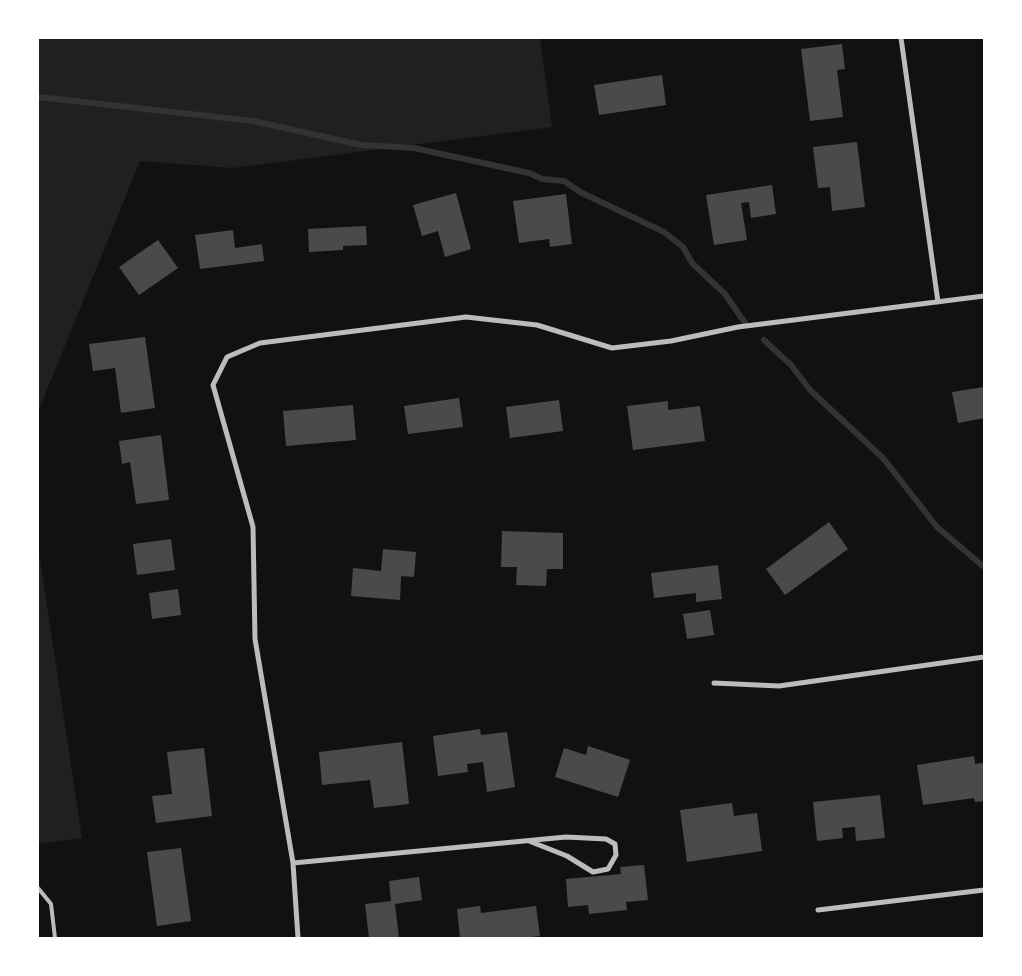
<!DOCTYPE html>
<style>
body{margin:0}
#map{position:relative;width:1022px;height:976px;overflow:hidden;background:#111;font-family:Roboto,sans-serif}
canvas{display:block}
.frame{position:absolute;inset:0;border:39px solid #fff;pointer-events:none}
</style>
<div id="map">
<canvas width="1022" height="976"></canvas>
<div class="frame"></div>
</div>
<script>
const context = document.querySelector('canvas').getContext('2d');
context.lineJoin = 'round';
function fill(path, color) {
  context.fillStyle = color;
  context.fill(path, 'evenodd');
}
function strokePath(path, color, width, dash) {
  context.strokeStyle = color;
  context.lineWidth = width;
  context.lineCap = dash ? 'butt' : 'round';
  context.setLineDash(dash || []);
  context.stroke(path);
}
fill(new Path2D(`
 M38,38H540L552,127L233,168L140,161L38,412Z
 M38,546L82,838L38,844Z`), '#202020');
strokePath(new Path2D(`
 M38,97L253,121L361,145L414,148L529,173L542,179L564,181L580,192L664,232L683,247L692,263L725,294L745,323
 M764,340L791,365L811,391L883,458L937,527L984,567`), '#333', 6);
fill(new Path2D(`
 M842,44L845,69L837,70L843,117L810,121L801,49Z
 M662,75L666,105L599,115L594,85Z
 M857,142L865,207L832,211L830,187L818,188L813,147Z
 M772,185L776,214L751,218L749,202L741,203L747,240L714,245L706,195Z
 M456,193L471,249L445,257L438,231L422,236L413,205Z
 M566,194L572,244L550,247L549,239L519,243L513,201Z
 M366,226L367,245L343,246V250L309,252L308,229Z
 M233,230L235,248L262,244L264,261L200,269L195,235Z
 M158,240L178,268L139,295L119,267Z
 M145,337L155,408L121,413L115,368L93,371L89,344Z
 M984,387V418L958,423L952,392Z
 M459,398L463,427L408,434L404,406Z
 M559,400L563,431L510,438L506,407Z
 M668,401V410L700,406L705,441L633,450L627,406Z
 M353,405L356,440L286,446L283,411Z
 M161,435L169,500L136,504L130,462L122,464L119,441Z
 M829,522L848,549L785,595L766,569Z
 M502,531L563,533V569H547L546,586L516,585L517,567H501Z
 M171,539L175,570L137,575L133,544Z
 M383,549L416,552L414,577L401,576L400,600L351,596L353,568L381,571Z
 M718,565L722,599L696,602V593L654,598L651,573Z
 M178,589L181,615L152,619L149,593Z
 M710,610L714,635L687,639L683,614Z
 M480,729L481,735L507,732L515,787L487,792L483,762L467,764L468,772L438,776L433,736Z
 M402,742L409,804L374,808L370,780L322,785L319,752Z
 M588,746L630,760L618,797L555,777L564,748L586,755Z
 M204,748L212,816L156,823L152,796L172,794L167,752Z
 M974,756L975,764L984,763V801L975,802L974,798L923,805L917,765Z
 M880,795L885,838L856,841L855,827L842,828L843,838L817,841L813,802Z
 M732,803L734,816L757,813L762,851L687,862L680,810Z
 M181,848L191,921L157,926L147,852Z
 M644,865L648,900L626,902L627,910L589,914L588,905L568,907L566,879L621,874L620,867Z
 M419,877L422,900L395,904L399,938H369L365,904L391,901L389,881Z
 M480,906L481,913L536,906L540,936L523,938H460L457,909Z`), '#4a4a4a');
strokePath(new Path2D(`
 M38,888L51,904L55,938`), '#bcbcbc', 4);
strokePath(new Path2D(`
 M901,38L938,302
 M714,683L779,686L984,657
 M293,863L566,837L606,839L615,844L616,855L608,869L593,872L567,856L529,841
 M818,910L984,890
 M298,938L293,863L255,639L253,527L213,385L227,357L260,343L466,317L537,325L612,348L671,341L738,327L984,296`), '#bcbcbc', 5);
</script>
